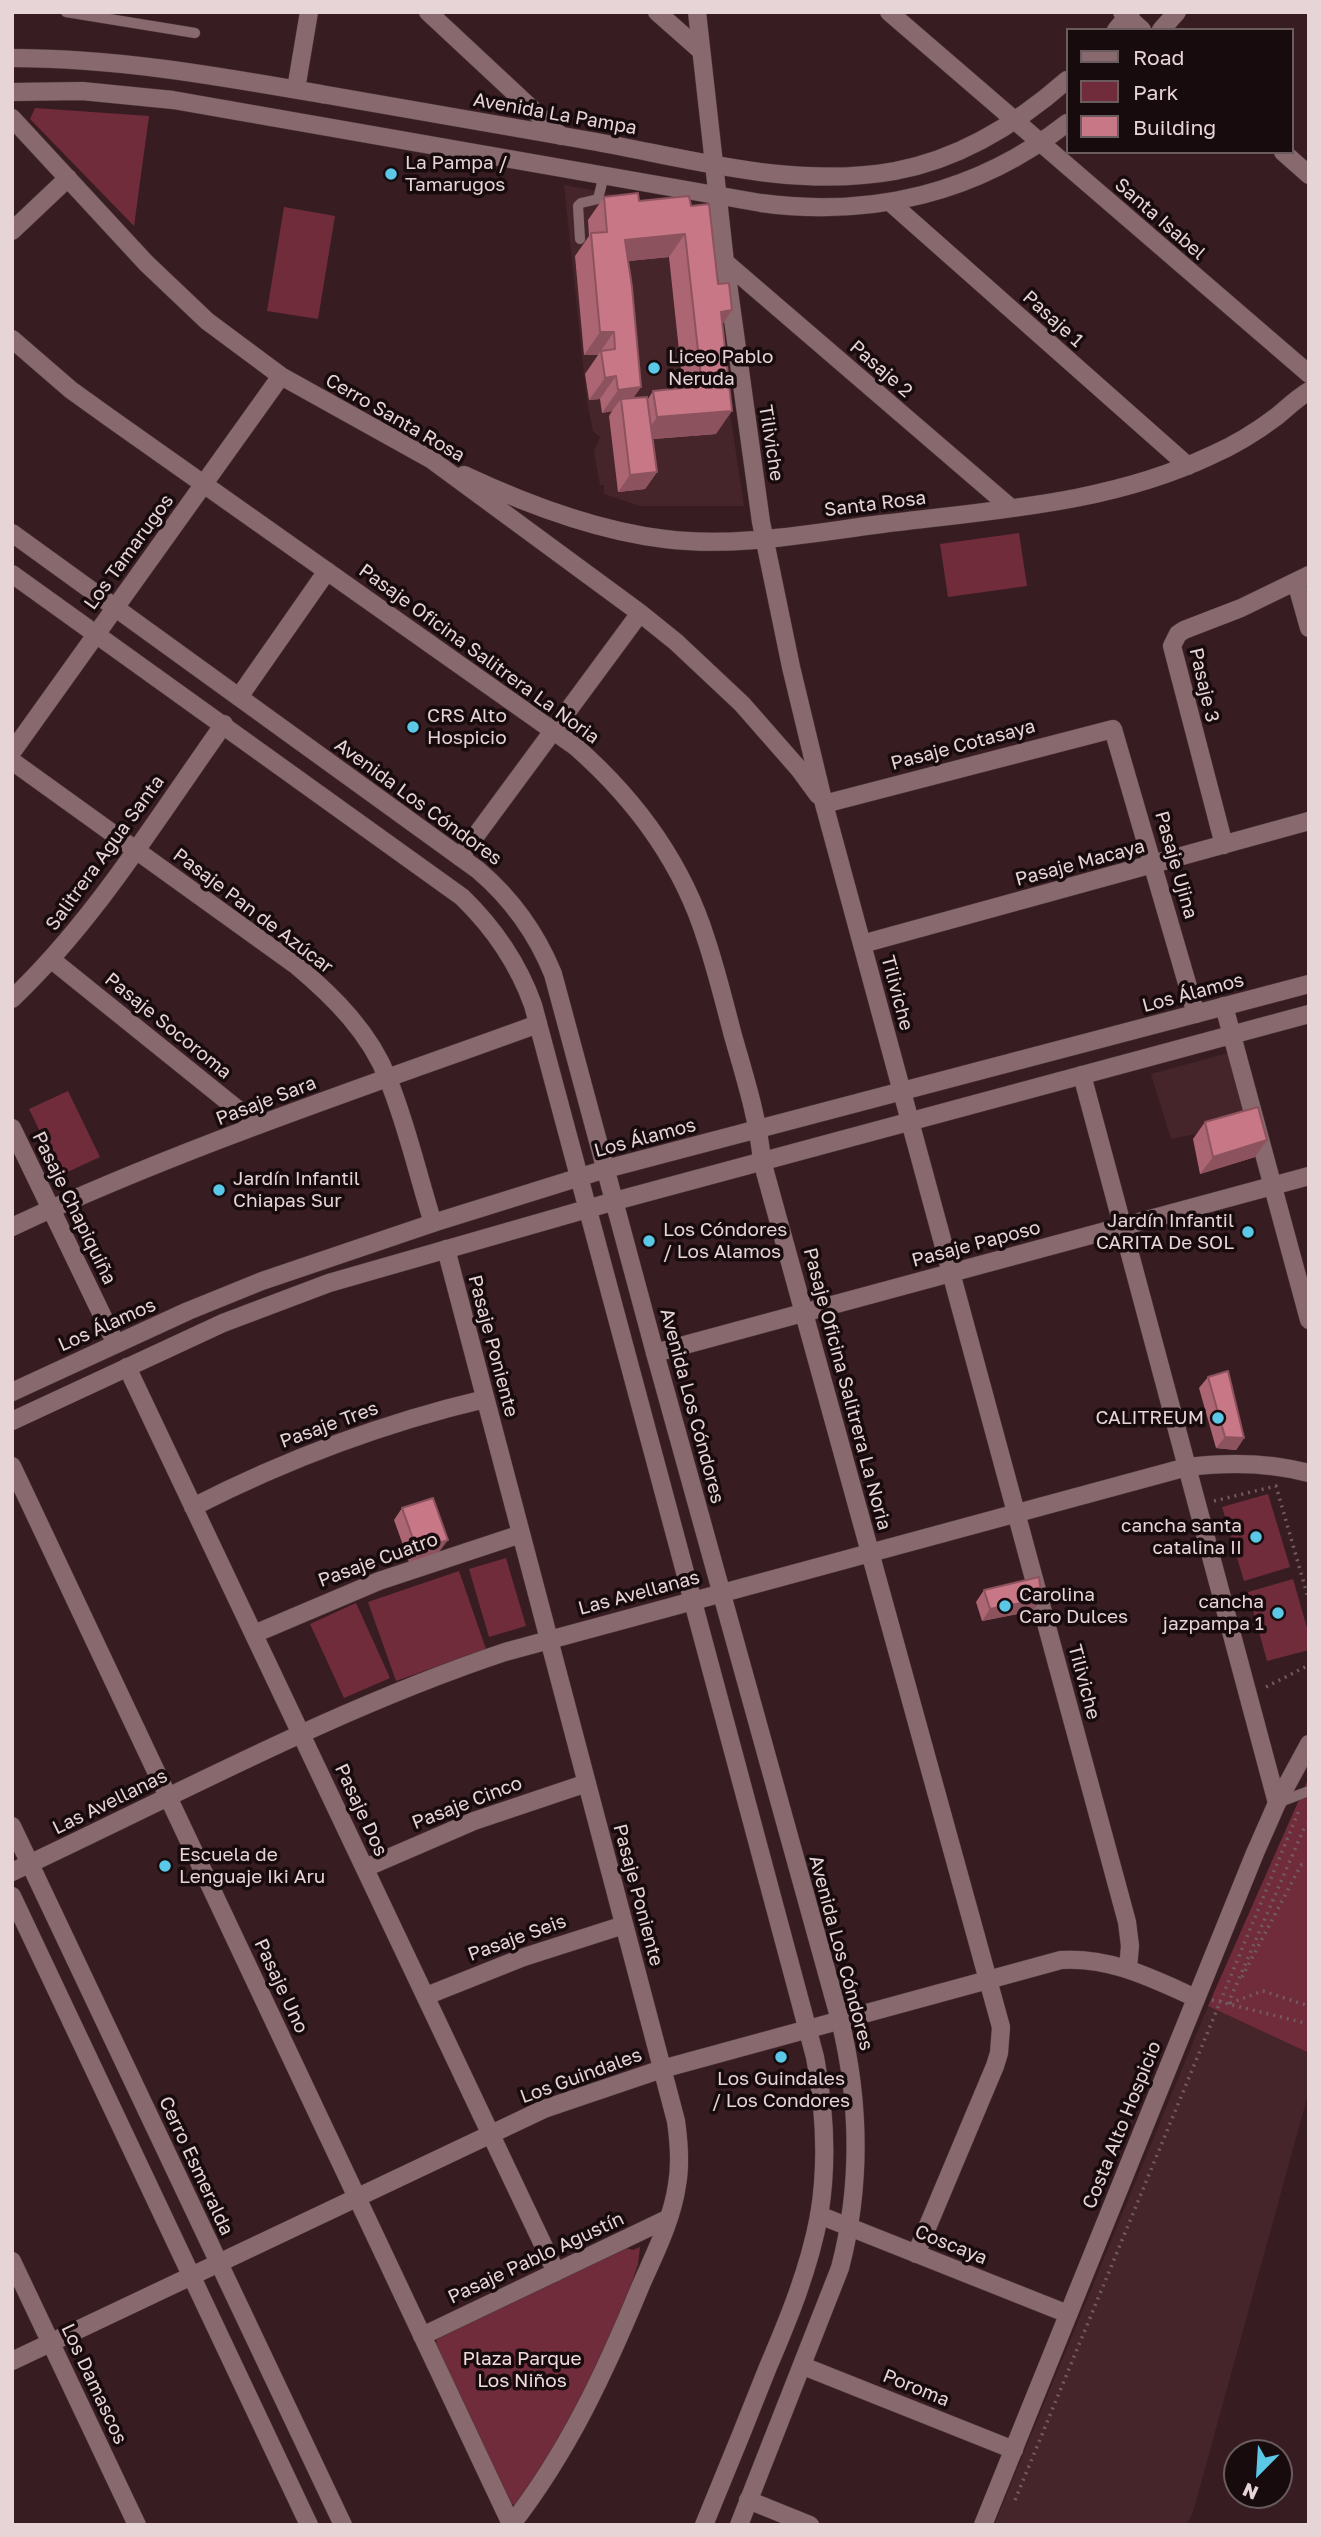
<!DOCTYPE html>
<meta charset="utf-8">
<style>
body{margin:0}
#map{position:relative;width:1321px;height:2537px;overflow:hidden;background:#371d22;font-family:"Golos Text",sans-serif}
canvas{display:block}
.frame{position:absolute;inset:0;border:14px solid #e7d4d7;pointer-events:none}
.legend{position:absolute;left:1066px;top:28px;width:228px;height:126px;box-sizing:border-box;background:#170b0d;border:2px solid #6a5b5e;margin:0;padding:9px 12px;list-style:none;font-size:21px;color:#e7d4d7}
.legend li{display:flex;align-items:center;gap:14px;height:35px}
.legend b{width:35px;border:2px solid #6a5b5e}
.north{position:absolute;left:1223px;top:2439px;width:70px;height:70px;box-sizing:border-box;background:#170b0d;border:2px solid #6a5b5e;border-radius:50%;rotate:204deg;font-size:19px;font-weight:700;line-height:28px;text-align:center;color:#e7d4d7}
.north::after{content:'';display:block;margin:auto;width:24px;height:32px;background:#5ac8e6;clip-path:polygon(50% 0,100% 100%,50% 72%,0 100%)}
</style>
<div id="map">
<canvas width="1321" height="2537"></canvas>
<div class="frame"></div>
<ul class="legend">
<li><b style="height:9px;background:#88696e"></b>Road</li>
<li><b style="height:19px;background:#702c3b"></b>Park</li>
<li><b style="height:19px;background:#c87786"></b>Building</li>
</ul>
<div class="north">N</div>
</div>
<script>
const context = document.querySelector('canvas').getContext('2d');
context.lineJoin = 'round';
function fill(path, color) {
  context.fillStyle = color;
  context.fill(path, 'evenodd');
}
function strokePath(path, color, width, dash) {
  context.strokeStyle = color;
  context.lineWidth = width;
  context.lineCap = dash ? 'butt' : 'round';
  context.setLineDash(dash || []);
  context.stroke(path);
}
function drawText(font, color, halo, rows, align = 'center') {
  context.font = font + ' "Golos Text",sans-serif';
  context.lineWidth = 7;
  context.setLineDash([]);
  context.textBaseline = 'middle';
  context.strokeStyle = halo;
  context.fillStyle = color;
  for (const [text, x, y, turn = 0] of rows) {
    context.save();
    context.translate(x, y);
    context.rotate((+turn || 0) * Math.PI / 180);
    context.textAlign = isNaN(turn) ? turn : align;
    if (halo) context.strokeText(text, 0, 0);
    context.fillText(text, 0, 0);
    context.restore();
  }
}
fill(new Path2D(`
 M564,185L597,191V194L605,195L606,193L700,211L744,506H640L604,494V485H600L594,452L600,437L593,431L587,402Z
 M1228,1053L1246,1124L1171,1139L1151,1074Z
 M1208,2006L1309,2053V2091L1193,2512L1187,2525H994Z`), '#45242a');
fill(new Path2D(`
 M35,108L149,116L134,226L30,119Z
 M284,207L335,216L318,319L267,311Z
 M1019,533L1027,586L948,597L940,544Z
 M68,1091L100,1157L61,1175L29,1109Z
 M1268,1494L1290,1567L1244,1581L1222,1507Z
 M506,1558L526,1626L489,1637L469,1569Z
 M459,1571L486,1649L396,1681L368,1602Z
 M1293,1579L1309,1635V1650L1267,1661L1248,1592Z
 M356,1603L390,1678L344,1698L310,1624Z
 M1309,1777V2053L1208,2006Z
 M640,2247L638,2264L625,2303L575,2414L517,2505L509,2504L436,2344L437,2337L441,2332L626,2248L633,2250Z`), '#702c3b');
const service = new Path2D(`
 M66,12L195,33
 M580,239L578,206L581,203L598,199L604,175
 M1277,1803L1309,1791`);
const minor = new Path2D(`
 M428,12L561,136
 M657,12L700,50
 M697,12L725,262L761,522L791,667L824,804L1127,1922L1130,1946L1128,1968
 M889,12L1309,374
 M1122,12L1142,30
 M296,89L309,12
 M12,118L146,263L207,321L281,376L432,460L640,613L676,642L742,704L799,769L818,795
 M1283,152L1309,175
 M891,203L1188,466
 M12,231L68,178
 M725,262L1011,508
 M12,339L71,390L110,418L576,747C636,800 682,862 706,939C716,969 724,1001 732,1032C744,1075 758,1117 762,1161L1001,2027L999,2053L995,2066L916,2254
 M464,475C526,504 597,531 665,539C737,548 810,533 882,524C993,510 1109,504 1212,455C1235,445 1256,432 1276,417C1287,408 1297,398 1309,391
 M1296,582L1309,628
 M239,697L327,571
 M12,752L281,376
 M12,761L297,966C334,997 370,1033 388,1079C407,1125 418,1176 433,1223
 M824,804L1113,729L1196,1014
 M1224,845L1172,646L1178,634L1184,630L1241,608L1309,575
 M460,857L640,613
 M862,944L1309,821
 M52,960L257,1125
 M12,999C96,919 157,818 224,724
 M1224,1006L1309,1320
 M1082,1075L1277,1803
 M12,1128L116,1344
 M12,1227C183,1147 362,1088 538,1024
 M446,1249L676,2121C679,2142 681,2163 677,2185C672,2220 655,2253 641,2285C606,2370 568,2452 511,2525
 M655,1353L1309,1176
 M127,1367L556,2272
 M12,1466L511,2524
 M193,1507C287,1459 383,1423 485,1399
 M254,1634L379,1581L521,1534
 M365,1868L474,1821L587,1783
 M12,1872C175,1796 334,1709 505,1652L1187,1467C1228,1462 1268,1462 1309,1473
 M426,1996L524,1957L624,1925
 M819,2215L1068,2314
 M12,2261L137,2525
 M422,2336L669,2218
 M12,2361L544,2109L662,2069L1061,1960C1111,1957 1151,1978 1196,1998
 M803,2366L1014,2450
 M748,2500L810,2525`);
const tertiary = new Path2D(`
 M1116,30L1131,12
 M1161,30L1177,12
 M12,58C119,58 223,77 327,95C417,111 507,126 597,142C695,160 795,189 895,171C960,159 1018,123 1067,80
 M12,92L82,91L173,100L761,203C872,218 978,193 1067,123
 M12,533L478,870C512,899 536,932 553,974L655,1353L840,2020C860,2102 861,2187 840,2268L739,2525
 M12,574L462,897C495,929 518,963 533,1005L815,2057C825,2110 828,2163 819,2216C809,2269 789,2318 768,2367C747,2420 726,2472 704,2525
 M12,1392L188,1311L262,1281L433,1223L606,1169L1309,984
 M12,1421L223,1323L329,1283L615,1201L1309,1014
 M12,1826L343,2525
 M12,1896L309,2525
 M983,2525L1255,1853L1277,1803L1309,1744`);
strokePath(service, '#4d383c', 11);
strokePath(minor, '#4d383c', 19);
strokePath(tertiary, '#4d383c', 19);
strokePath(new Path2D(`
 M1214,1501L1276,1486L1309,1601
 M1266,1687L1309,1665
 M1242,1977L1301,1865H1309
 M1212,2000L1309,2024
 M1230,2003L1263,1991L1309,2006
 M1228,2004L1305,1826L1309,1824
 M1015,2500L1300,1808`), '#725b5f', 3.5, [2, 5]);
strokePath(service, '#88696e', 10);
strokePath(minor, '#88696e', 18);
strokePath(tertiary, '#88696e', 18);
fill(new Path2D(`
 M689,196L722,325L716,434L653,439L657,472L645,489L618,492L609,416L612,411L602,413L600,399L589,400L585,374L598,355H584L575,256L589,236L588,220L604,197L639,201ZM669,257L683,388L653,391L648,399L633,398L641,387L628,261Z
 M1205,1122L1255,1157L1200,1174L1193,1139Z
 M1208,1377L1244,1438L1236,1450L1216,1448L1199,1388Z
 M402,1508L439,1552L409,1562L394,1520Z
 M984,1590L1033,1611L982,1621L976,1602Z`), '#ac6673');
fill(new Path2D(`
 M685,234L669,257L609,263L625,240Z
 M732,310L717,333L721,312Z
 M600,332H614L598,355H584Z
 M616,376L600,399L589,400L605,378Z
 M641,387L625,410L621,399L612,411L602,413L618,390Z
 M732,411L716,434L641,440L657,417Z
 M657,472L645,489L618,492L630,475Z
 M1267,1140L1255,1157L1200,1174L1213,1157Z
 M1225,1437L1244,1438L1236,1450L1216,1448Z
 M448,1540L439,1552L409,1562L417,1550Z
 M1042,1599L1033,1611L982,1621L990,1609Z`), '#8c535e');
const building = new Path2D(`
 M638,193L639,201L689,196L691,206L709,204L718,284L729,283L732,310L721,312L732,411L657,417L653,391L702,386L685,234L625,240L632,287L641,387L618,390L616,376L605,378L601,351L615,349L614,332H600L591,233L607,232L604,197Z
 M647,397L657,472L630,475L621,399Z
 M1258,1107L1267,1140L1213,1157L1205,1122Z
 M1228,1371L1244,1438L1225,1437L1208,1377Z
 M433,1498L448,1540L417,1550L402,1508Z
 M1039,1577L1042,1599L990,1609L984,1590Z`);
fill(building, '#c87786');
strokePath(building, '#8c535e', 2);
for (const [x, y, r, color] of [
 [391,174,7,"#5ac8e6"],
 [654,368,7,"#5ac8e6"],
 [413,727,7,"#5ac8e6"],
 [219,1190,7,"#5ac8e6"],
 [1248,1232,7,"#5ac8e6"],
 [649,1241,7,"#5ac8e6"],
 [1218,1418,7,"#5ac8e6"],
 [1256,1537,7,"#5ac8e6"],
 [1005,1606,7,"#5ac8e6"],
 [1278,1613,7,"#5ac8e6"],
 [165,1866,7,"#5ac8e6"],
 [781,2057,7,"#5ac8e6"]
]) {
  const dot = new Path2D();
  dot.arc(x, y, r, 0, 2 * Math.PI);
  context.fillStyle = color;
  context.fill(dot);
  strokePath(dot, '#170b0d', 2.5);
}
drawText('19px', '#e7d4d7', '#170b0d', [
 ["Avenida La Pampa",555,114,10],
 ["Santa Isabel",1160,219,41],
 ["Pasaje 1",1053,319,42],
 ["Pasaje 2",881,369,41],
 ["Cerro Santa Rosa",395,418,30],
 ["Tiliviche",771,443,81],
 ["Santa Rosa",875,504,-7],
 ["Los Tamarugos",129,552,-54],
 ["Pasaje Oficina Salitrera La Noria",479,654,36],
 ["Pasaje 3",1204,685,77],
 ["Pasaje Cotasaya",963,745,-15],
 ["Avenida Los Cóndores",418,802,36],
 ["Salitrera Agua Santa",105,853,-54],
 ["Pasaje Macaya",1080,863,-15],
 ["Pasaje Ujina",1176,865,74],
 ["Pasaje Pan de Azúcar",253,911,37],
 ["Tiliviche",897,993,75],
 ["Los Álamos",1193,993,-15],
 ["Pasaje Socoroma",168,1026,39],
 ["Pasaje Sara",266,1101,-21],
 ["Los Álamos",645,1138,-15],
 ["Pasaje Chapiquiña",74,1208,64],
 ["Pasaje Paposo",976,1244,-15],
 ["Los Álamos",107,1325,-24],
 ["Pasaje Poniente",493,1346,75],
 ["Pasaje Oficina Salitrera La Noria",847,1389,75],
 ["Avenida Los Cóndores",692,1406,75],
 ["Pasaje Tres",329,1425,-20],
 ["Pasaje Cuatro",378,1560,-20],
 ["Las Avellanas",639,1593,-15],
 ["Tiliviche",1084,1682,75],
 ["Las Avellanas",110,1802,-26],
 ["Pasaje Cinco",467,1803,-21],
 ["Pasaje Dos",361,1810,65],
 ["Pasaje Poniente",638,1895,75],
 ["Pasaje Seis",517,1938,-20],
 ["Avenida Los Cóndores",841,1953,75],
 ["Pasaje Uno",281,1986,65],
 ["Los Guindales",581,2076,-20],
 ["Costa Alto Hospicio",1122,2125,-68],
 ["Cerro Esmeralda",196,2166,65],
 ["Coscaya",951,2245,22],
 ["Pasaje Pablo Agustín",536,2258,-25],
 ["Los Damascos",94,2384,65],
 ["Poroma",916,2388,22]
]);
drawText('19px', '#e7d4d7', '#170b0d', [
 ["La Pampa /",405,163],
 ["Tamarugos",405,185],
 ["Liceo Pablo",668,357],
 ["Neruda",668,379],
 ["CRS Alto",427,716],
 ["Hospicio",427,738],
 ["Jardín Infantil",233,1179],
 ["Chiapas Sur",233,1201],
 ["Jardín Infantil",1234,1221,"right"],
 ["CARITA De SOL",1234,1243,"right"],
 ["Los Cóndores",663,1230],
 ["/ Los Alamos",663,1252],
 ["CALITREUM",1204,1418,"right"],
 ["cancha santa",1242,1526,"right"],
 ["catalina II",1242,1548,"right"],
 ["Carolina",1019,1595],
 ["Caro Dulces",1019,1617],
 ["cancha",1264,1602,"right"],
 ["jazpampa 1",1264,1624,"right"],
 ["Escuela de",179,1855],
 ["Lenguaje Iki Aru",179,1877],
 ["Los Guindales",781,2079,"center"],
 ["/ Los Condores",781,2101,"center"]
], 'left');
drawText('19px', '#f2dbde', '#170b0d', [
 ["Plaza Parque",522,2359],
 ["Los Niños",522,2381]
]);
</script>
